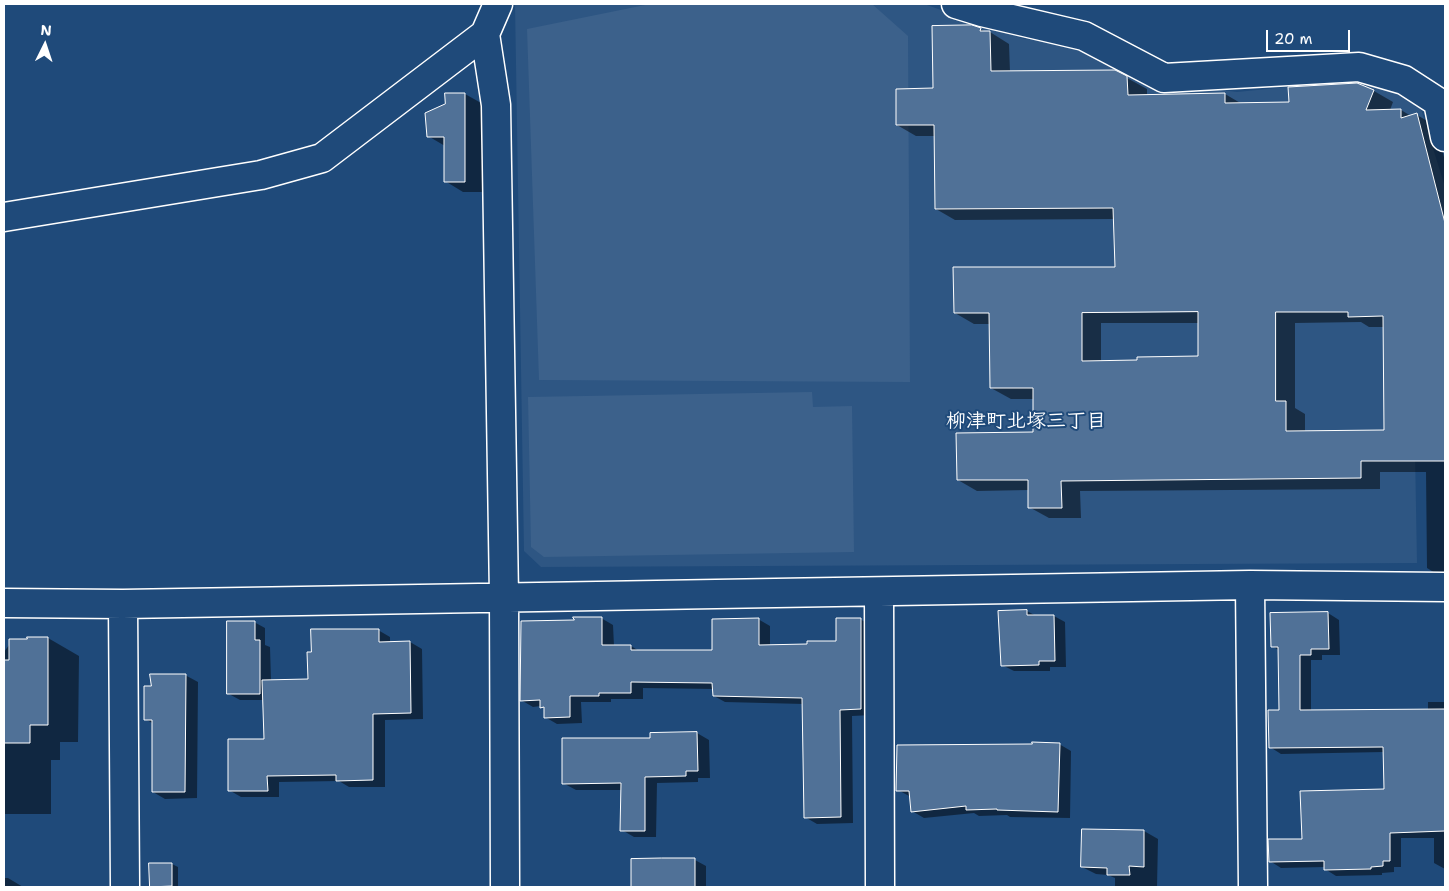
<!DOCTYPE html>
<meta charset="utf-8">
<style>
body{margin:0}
#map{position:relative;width:1449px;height:891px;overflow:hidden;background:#1f4a7a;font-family:"Shantell Sans",sans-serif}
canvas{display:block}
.frame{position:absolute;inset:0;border:5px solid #fff;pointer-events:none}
.north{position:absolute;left:20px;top:20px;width:50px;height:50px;-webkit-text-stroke:4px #1f4a7a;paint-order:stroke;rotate:4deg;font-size:14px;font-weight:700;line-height:20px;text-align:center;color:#fff}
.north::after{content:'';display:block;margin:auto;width:18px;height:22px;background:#fff;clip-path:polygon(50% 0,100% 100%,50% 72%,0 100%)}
.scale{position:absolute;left:1266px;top:30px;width:84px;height:22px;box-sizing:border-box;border:2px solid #fff;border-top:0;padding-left:6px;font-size:15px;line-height:18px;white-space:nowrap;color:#fff;-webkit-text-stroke:4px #1f4a7a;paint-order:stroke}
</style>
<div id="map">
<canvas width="1449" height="891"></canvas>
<div class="frame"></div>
<div class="north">N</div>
<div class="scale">20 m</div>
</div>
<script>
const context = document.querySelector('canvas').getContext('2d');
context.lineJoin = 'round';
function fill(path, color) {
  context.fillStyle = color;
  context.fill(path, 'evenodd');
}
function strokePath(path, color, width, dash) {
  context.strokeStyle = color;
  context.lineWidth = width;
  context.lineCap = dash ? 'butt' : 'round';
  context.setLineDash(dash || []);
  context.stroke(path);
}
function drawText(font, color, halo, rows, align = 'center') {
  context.font = font + ' "Shantell Sans","Klee One",sans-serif';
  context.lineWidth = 4;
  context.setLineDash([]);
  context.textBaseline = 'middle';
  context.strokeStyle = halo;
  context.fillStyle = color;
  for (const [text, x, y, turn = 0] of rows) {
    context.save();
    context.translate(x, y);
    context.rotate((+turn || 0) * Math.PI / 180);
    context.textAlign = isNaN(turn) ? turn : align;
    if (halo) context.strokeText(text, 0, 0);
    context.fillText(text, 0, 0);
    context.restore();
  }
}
fill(new Path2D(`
 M515,4H924L1024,39L1087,43L1161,82L1237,92L1356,80L1389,89L1421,109L1445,187V227H1411L1417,563L541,567L524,551Z`), '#2e5683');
fill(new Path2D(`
 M650,4H872L908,36L910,382L539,380L527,29Z
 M812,392L813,407L852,406L854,552L544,557L531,547L528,397Z`), '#3c618b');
fill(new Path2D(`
 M980,29L986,32H990L1009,44L1010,72L1127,78L1147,89V96L1225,94L1242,104H1290L1357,84L1374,91L1393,102L1390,110H1401L1411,116L1417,115L1436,126L1445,161V579L1427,568L1426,472H1380V489L1080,491L1081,518H1049L1029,507V490L977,491L958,480L1034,433V399H1011L991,388L990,324H974L955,313L1116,268L1114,219L955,220L936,209L935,136H916L897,125L935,89ZM1361,322L1369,327H1384L1385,431L1305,432V414L1295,408V323ZM1101,323H1200V357L1101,362Z
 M465,94L483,104V192H463L445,181V146L428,136Z
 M1027,611L1036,616H1054L1065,622L1066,667H1050V671H1014L1002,665Z
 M1328,613L1339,620L1340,655H1322V660H1311V711L1428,710V702H1445V869L1434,863V838H1401V867H1394V872L1382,873V875L1336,876L1325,869V867L1281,868L1270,861L1385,790L1384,752L1281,754L1270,747L1280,712V651L1272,646Z
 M601,618L613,625L614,646H631L639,651H713L758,619L770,626V646L809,645L837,642L860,619L872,626V715L852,716L853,823L817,824L805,817L804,704L725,702L714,696V689L643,688V699H611V702H581L582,723L557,724L545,717V709L541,706L533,707L521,700L575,621Z
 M254,622L265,628V645L270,647L271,681L309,680L378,630L390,637V643L410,642L422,649L423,719L385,720V787H349L339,781L279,782V797H241L229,790L265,740L264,700H240L229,694Z
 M48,638L79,656L78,742H60V760H51V814H4V652L12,641Z
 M185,675L198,682L197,798L165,799L153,792L154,724L145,719L152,688Z
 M697,733L709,740L710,778H698V782L657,783L656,837H634L622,830V790H576L563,783Z
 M1059,744L1071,751L1070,818L1010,817L1007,815L979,816L974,813L924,818L912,811L911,797L898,790Z
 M1144,831L1158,839L1157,887H1115V878L1108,875L1096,874L1082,867Z
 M632,860H695L706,866V887H633Z
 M172,864L178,867V887L151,886Z
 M4,878H8L23,887H4Z`), '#0007');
const building = new Path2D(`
 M972,25L981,28L980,31H990L991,71L1115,70L1127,76L1128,95L1225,93V103L1289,102L1288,87L1357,83L1374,90L1366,110L1401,109V118L1417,113L1445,223V461H1361V478L1061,481L1062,508H1028V480H957L956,433L1033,432V388H990L989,313H954L953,267H1115L1113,208L935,209L934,125H896V89L933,88L932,26ZM1198,312V356L1137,357V360L1082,361V313ZM1276,312H1348V317L1383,316L1384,430L1286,431V401H1276Z
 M445,93H465V182H444V137H427L425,113L445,104Z
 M1027,610V615H1054L1055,661H1039V665L1001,666L998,611Z
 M1328,612L1329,649H1311V655H1300V710L1445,709V831L1390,833V861H1383V866L1371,867V869L1324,870V861L1269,862L1268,839H1302L1300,791L1384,789L1383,747L1269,748L1268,710H1279L1278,647H1271L1270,613Z
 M573,617H602V645H631V650H712V619L759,618V645L807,644V641H836V618H861V709L840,710L841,817L804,818L802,698L713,696L712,683L631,682V693H599V696H570V717L544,718V707L540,708V700L520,701L521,621L574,620Z
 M227,621H255V640H260V694H227Z
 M311,629H379V642L410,641L411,713L373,714V780L336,781V775L267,776L268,791H228V739H264L262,680L308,679L307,652H311Z
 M27,637H48V725H30V743H4V660H9V639H27Z
 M150,674H186L185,792H152V720H144V686H151Z
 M697,732L698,771H686V776L645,777V831H620L621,783L562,784V738H650V733Z
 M1032,742L1060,743L1058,812L997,810V809L966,810V806L911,812L909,791H896L897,745L1032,744Z
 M1082,829L1144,830V867L1129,866L1130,875H1107V868L1081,867Z
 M662,858H695V887H631V859Z
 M149,863H172V886L150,887Z`);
fill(building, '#507197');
strokePath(building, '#fff', 1);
const minor = new Path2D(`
 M956,4L982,12L1084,36L1164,78L1359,67L1404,80L1438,102L1445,137
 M485,34L498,4
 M4,217L261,175L322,158L485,34L496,105L504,596L505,887
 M1250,585L1253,887
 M879,592L880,887
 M4,603L123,604L1250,585L1445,587
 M123,604L125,887`);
strokePath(minor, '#fff', 31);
strokePath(minor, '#1f4a7a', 28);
drawText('bold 20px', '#fff', '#1f4a7a', [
 ["柳津町北塚三丁目",1026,422]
]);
</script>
